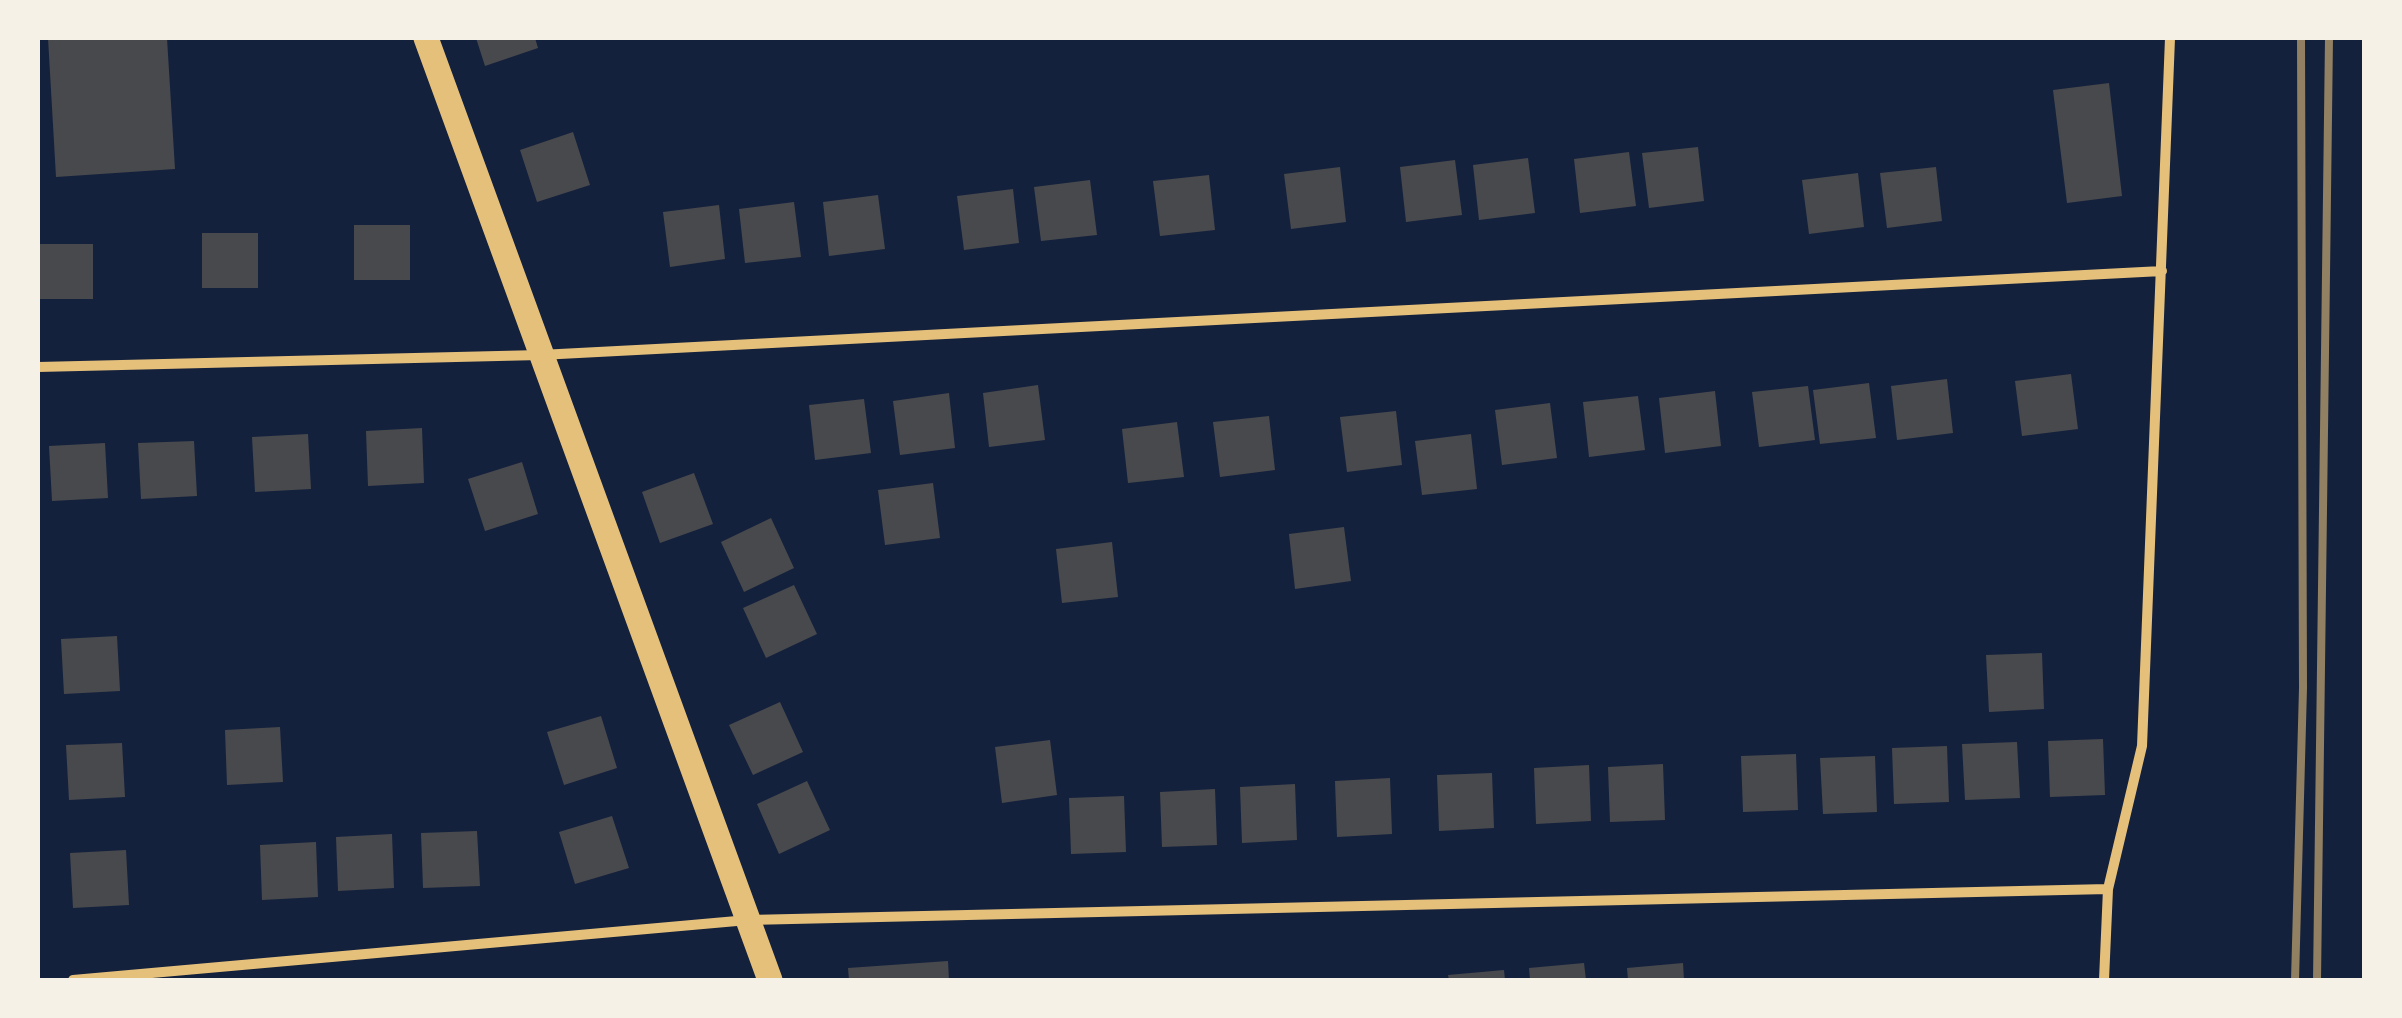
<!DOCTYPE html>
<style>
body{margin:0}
#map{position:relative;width:2402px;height:1018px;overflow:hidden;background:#14213d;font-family:"Crimson Pro",serif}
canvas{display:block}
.frame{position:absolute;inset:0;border:40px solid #f6f1e7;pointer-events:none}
</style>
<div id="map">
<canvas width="2402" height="1018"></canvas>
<div class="frame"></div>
</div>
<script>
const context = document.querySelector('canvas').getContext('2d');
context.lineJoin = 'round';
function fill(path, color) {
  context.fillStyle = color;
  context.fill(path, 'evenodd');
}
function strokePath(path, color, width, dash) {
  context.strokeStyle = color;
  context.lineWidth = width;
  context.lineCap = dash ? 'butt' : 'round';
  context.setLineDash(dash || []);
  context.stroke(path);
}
fill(new Path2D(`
 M48,38H167L175,169L56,177Z
 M476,38H535L538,48L485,66Z
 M2109,83L2122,196L2067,203L2053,90Z
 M573,132L590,185L537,202L520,150Z
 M1698,147L1704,201L1649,208L1642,153Z
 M1629,152L1636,206L1580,213L1574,159Z
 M1528,158L1535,213L1479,220L1473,165Z
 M1455,160L1462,215L1406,222L1400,167Z
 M1340,167L1346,222L1291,229L1284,174Z
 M1936,167L1942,221L1887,228L1880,173Z
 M1858,173L1864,227L1809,234L1802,180Z
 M1209,175L1215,230L1160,236L1153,181Z
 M1090,180L1097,235L1041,241L1034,187Z
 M1013,189L1019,243L964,250L957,196Z
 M878,195L885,249L829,256L823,202Z
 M794,202L801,257L745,263L739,209Z
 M719,205L725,259L670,267L663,212Z
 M354,225H410V280H354Z
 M202,233H258V288H202Z
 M38,244H93V299H38Z
 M2071,374L2078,429L2022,436L2015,381Z
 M1947,379L1953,433L1897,440L1891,386Z
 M1869,383L1876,438L1820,444L1813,390Z
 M1038,385L1045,440L989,447L983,393Z
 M1808,386L1815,440L1759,447L1752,392Z
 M1715,391L1721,446L1665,453L1659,398Z
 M949,393L955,448L900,455L893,401Z
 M1638,396L1645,450L1589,457L1583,402Z
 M864,399L871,453L815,460L809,405Z
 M1550,403L1557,458L1502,465L1495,410Z
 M1396,411L1402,465L1347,472L1340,417Z
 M1269,416L1275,470L1220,477L1213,422Z
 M1177,422L1184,477L1128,483L1122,429Z
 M422,428L424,483L368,486L366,431Z
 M308,434L311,489L255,492L252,437Z
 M1471,434L1477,489L1422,495L1415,441Z
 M194,441L197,496L141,499L138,443Z
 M105,443L108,498L52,501L49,446Z
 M522,462L538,514L485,531L468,479Z
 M694,473L713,524L660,543L642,492Z
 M933,483L940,538L885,545L878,490Z
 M771,518L794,568L744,592L721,542Z
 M1344,527L1351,581L1295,589L1289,534Z
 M1112,542L1118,597L1062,603L1056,549Z
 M794,585L817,634L766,658L743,608Z
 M117,636L120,691L64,694L61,639Z
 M2042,653L2044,709L1989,712L1986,655Z
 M780,702L803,752L753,775L729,725Z
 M601,716L617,768L564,785L547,732Z
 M280,727L283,782L227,785L225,730Z
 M2103,739L2105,795L2050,797L2048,741Z
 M1050,740L1057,795L1002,803L995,747Z
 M2017,742L2020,798L1965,800L1962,744Z
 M122,743L125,797L69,800L66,745Z
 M1947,746L1949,802L1894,804L1892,748Z
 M1796,754L1798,810L1743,812L1741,756Z
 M1875,756L1877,812L1823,814L1820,758Z
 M1663,764L1665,820L1610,822L1608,767Z
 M1589,765L1591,821L1536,824L1534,768Z
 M1492,773L1494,828L1439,831L1437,775Z
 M1390,778L1392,834L1337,837L1335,781Z
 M807,781L830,830L779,854L757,804Z
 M1295,784L1297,840L1242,843L1240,787Z
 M1215,789L1217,845L1162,847L1160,792Z
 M1124,796L1126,852L1071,854L1069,798Z
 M612,816L629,868L575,884L559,832Z
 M477,831L480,886L423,888L421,833Z
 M392,834L394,888L338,891L336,837Z
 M316,842L318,897L262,900L260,845Z
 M126,850L129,905L73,908L70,853Z
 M948,961L949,980H849L848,968Z
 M1584,963L1586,980H1530L1529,968Z
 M1683,963L1684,980H1628L1627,968Z
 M1504,970L1505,980H1449L1448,975Z`), '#48494c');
strokePath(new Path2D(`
 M38,367L540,355L2162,271
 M73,980L748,920L2108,889
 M2104,980L2108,889L2142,746L2170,38`), '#e5c07b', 10);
strokePath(new Path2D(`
 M426,38L770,980`), '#e5c07b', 25);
strokePath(new Path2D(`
 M2295,980L2303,688L2301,38
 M2317,980L2329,38`), '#918062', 8);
</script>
